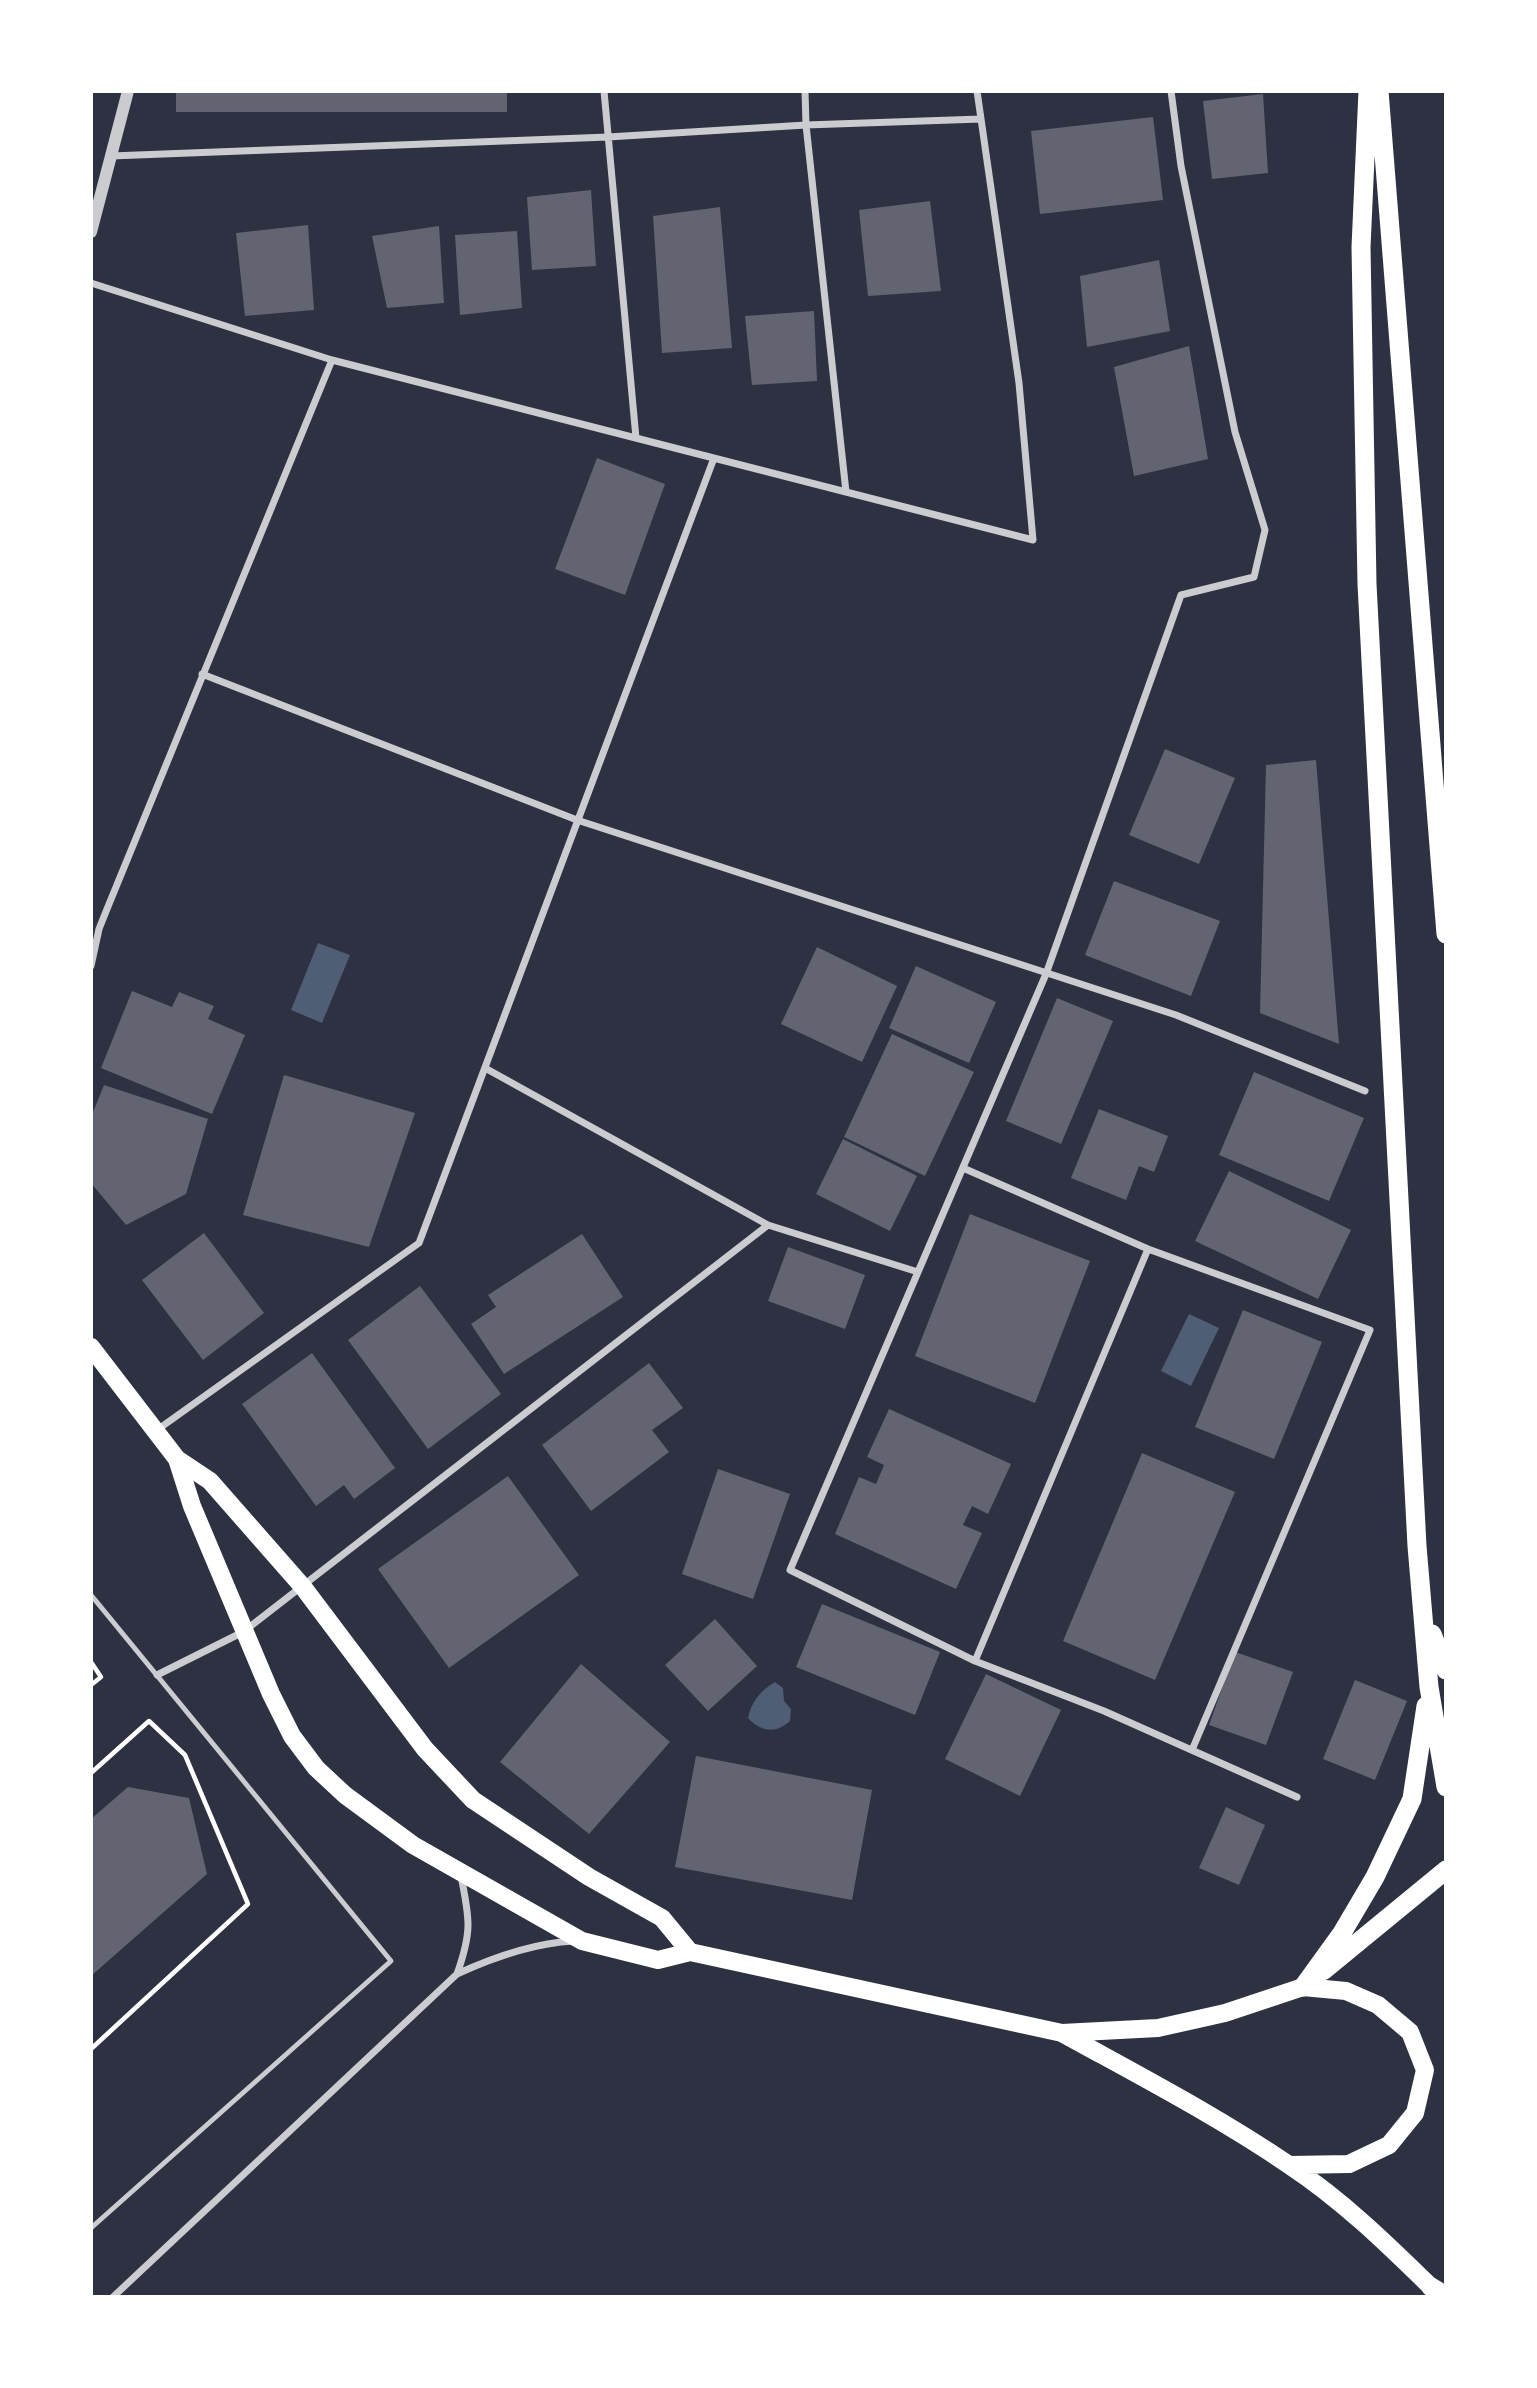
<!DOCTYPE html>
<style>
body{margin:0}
#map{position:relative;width:1537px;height:2388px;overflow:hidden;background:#2d3142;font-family:"Times New Roman",serif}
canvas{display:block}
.frame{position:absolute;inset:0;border:93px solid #fff;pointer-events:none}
</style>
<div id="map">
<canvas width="1537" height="2388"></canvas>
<div class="frame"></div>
</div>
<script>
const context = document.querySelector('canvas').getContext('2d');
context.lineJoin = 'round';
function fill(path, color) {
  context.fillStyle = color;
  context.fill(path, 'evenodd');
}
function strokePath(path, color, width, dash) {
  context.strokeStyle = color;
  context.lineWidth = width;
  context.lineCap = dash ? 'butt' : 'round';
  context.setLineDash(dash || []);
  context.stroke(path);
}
fill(new Path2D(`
 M318,943L350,955L322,1023L291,1010Z
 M1189,1314L1219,1328L1191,1386L1161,1371Z
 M775,1682L783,1688L784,1701L791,1709L790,1721C776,1734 761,1732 748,1718C751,1702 761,1690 775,1682Z`), '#4f5d75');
fill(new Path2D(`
 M176,91H507V112H176Z
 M1263,94L1268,173L1212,179L1203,101Z
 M1153,117L1163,200L1040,214L1031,131Z
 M591,190L596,266L532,270L527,197Z
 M930,201L941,291L868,296L859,210Z
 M720,207L732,348L662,353L653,216Z
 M308,225L314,310L245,316L236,233Z
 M439,226L444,303L387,308L372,236Z
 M517,231L522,308L460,315L455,235Z
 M1159,260L1170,331L1087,347L1080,276Z
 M814,311L817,381L752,385L745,316Z
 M1189,346L1208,459L1134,476L1114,367Z
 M597,458L665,484L625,595L555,569Z
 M1165,749L1235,778L1199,864L1129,835Z
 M1316,760L1339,1044L1260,1013L1266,765Z
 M1114,881L1220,921L1191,996L1085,955Z
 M817,947L897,986L862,1062L781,1024Z
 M916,966L996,1002L969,1063L889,1028Z
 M132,991L172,1007L179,992L214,1006L208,1019L245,1035L212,1114L101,1068Z
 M1057,998L1113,1021L1061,1144L1006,1121Z
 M892,1034L974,1072L925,1176L844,1137Z
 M1254,1072L1364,1118L1329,1201L1219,1155Z
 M284,1075L415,1113L369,1247L243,1215Z
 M104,1085L208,1119L186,1194L126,1225L91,1183V1117Z
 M1099,1109L1168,1136L1154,1172L1139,1166L1126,1200L1071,1178Z
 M843,1139L917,1176L890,1231L816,1194Z
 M1229,1171L1351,1230L1318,1299L1195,1241Z
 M970,1214L1090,1261L1035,1403L915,1356Z
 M204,1233L264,1313L203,1360L142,1280Z
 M582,1234L623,1297L504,1374L471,1324L496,1307L488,1295Z
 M788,1247L865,1275L845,1329L768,1301Z
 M420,1286L501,1394L428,1449L348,1340Z
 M1243,1310L1322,1342L1274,1459L1195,1427Z
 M312,1353L395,1468L354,1499L344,1485L316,1506L242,1404Z
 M649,1363L683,1408L652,1430L669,1452L591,1511L542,1445Z
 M889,1409L1011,1464L988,1514L972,1506L963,1525L982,1533L956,1589L835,1534L859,1477L876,1484L884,1465L867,1457Z
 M1142,1453L1235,1492L1155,1680L1063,1641Z
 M718,1469L790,1494L753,1599L682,1574Z
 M508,1476L579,1575L449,1668L378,1569Z
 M822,1604L940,1652L915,1715L796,1667Z
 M715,1619L757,1666L708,1711L665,1665Z
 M1235,1652L1293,1672L1266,1745L1209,1725Z
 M581,1664L670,1742L589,1834L500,1762Z
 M986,1674L1061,1710L1020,1796L945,1759Z
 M1355,1680L1407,1701L1375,1780L1323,1759Z
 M696,1756L872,1790L852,1900L675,1867Z
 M128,1787L189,1798L207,1874L91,1976V1819Z
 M1226,1807L1265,1825L1239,1885L1199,1868Z`), '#626471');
strokePath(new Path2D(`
 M91,1662L101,1677L91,1685
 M91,1773L149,1721L185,1755L248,1904L91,2049`), '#fff', 4.5);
strokePath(new Path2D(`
 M91,1595L391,1961L91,2228`), '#caccd0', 5);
strokePath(new Path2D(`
 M604,91L636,438
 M805,91L806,125L846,492
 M1171,91L1181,166L1235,432L1265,530L1254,577L1181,595L1046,974L790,1570L975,1661L1104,1711L1297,1797
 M111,156L608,137L806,125L981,119
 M91,283L332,360L1033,540L1019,383L977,91
 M202,674L577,820L1176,1015L1365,1091
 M91,966L99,929L107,909L332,360
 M485,1068L768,1225
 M963,1168L1148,1249L1370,1330L1192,1750
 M157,1430L419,1243L714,458
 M975,1661L1148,1249
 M157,1675L243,1632L768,1225L918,1272
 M457,1974C472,1932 470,1920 461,1876
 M113,2297L457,1974C494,1957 533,1943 574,1941`), '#caccd0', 7);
strokePath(new Path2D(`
 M91,232L128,91`), '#caccd0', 12);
strokePath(new Path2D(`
 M91,1347L177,1459L192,1506L271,1694L292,1736L316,1768L345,1795L413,1845L582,1941L658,1960L690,1952L1062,2033L1158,2028L1225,2013L1303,1987L1346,1991L1378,2005L1410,2032L1425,2070L1415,2113L1389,2145L1349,2164L1290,2165
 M177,1459L210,1481L303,1587L425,1749L473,1800L589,1877L662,1918L690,1952
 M1062,2033C1138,2075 1217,2116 1289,2165C1342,2200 1386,2243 1431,2287`), '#fff', 18);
strokePath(new Path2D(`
 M1368,91L1361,247L1367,584L1417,1546L1429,1687L1446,1787
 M1379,91L1446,934
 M1432,1634L1446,1670
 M1323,1971L1446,1870
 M1303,1987L1342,1933L1375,1877L1412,1799L1426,1706
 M1431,2287L1446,2296`), '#fff', 19);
</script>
